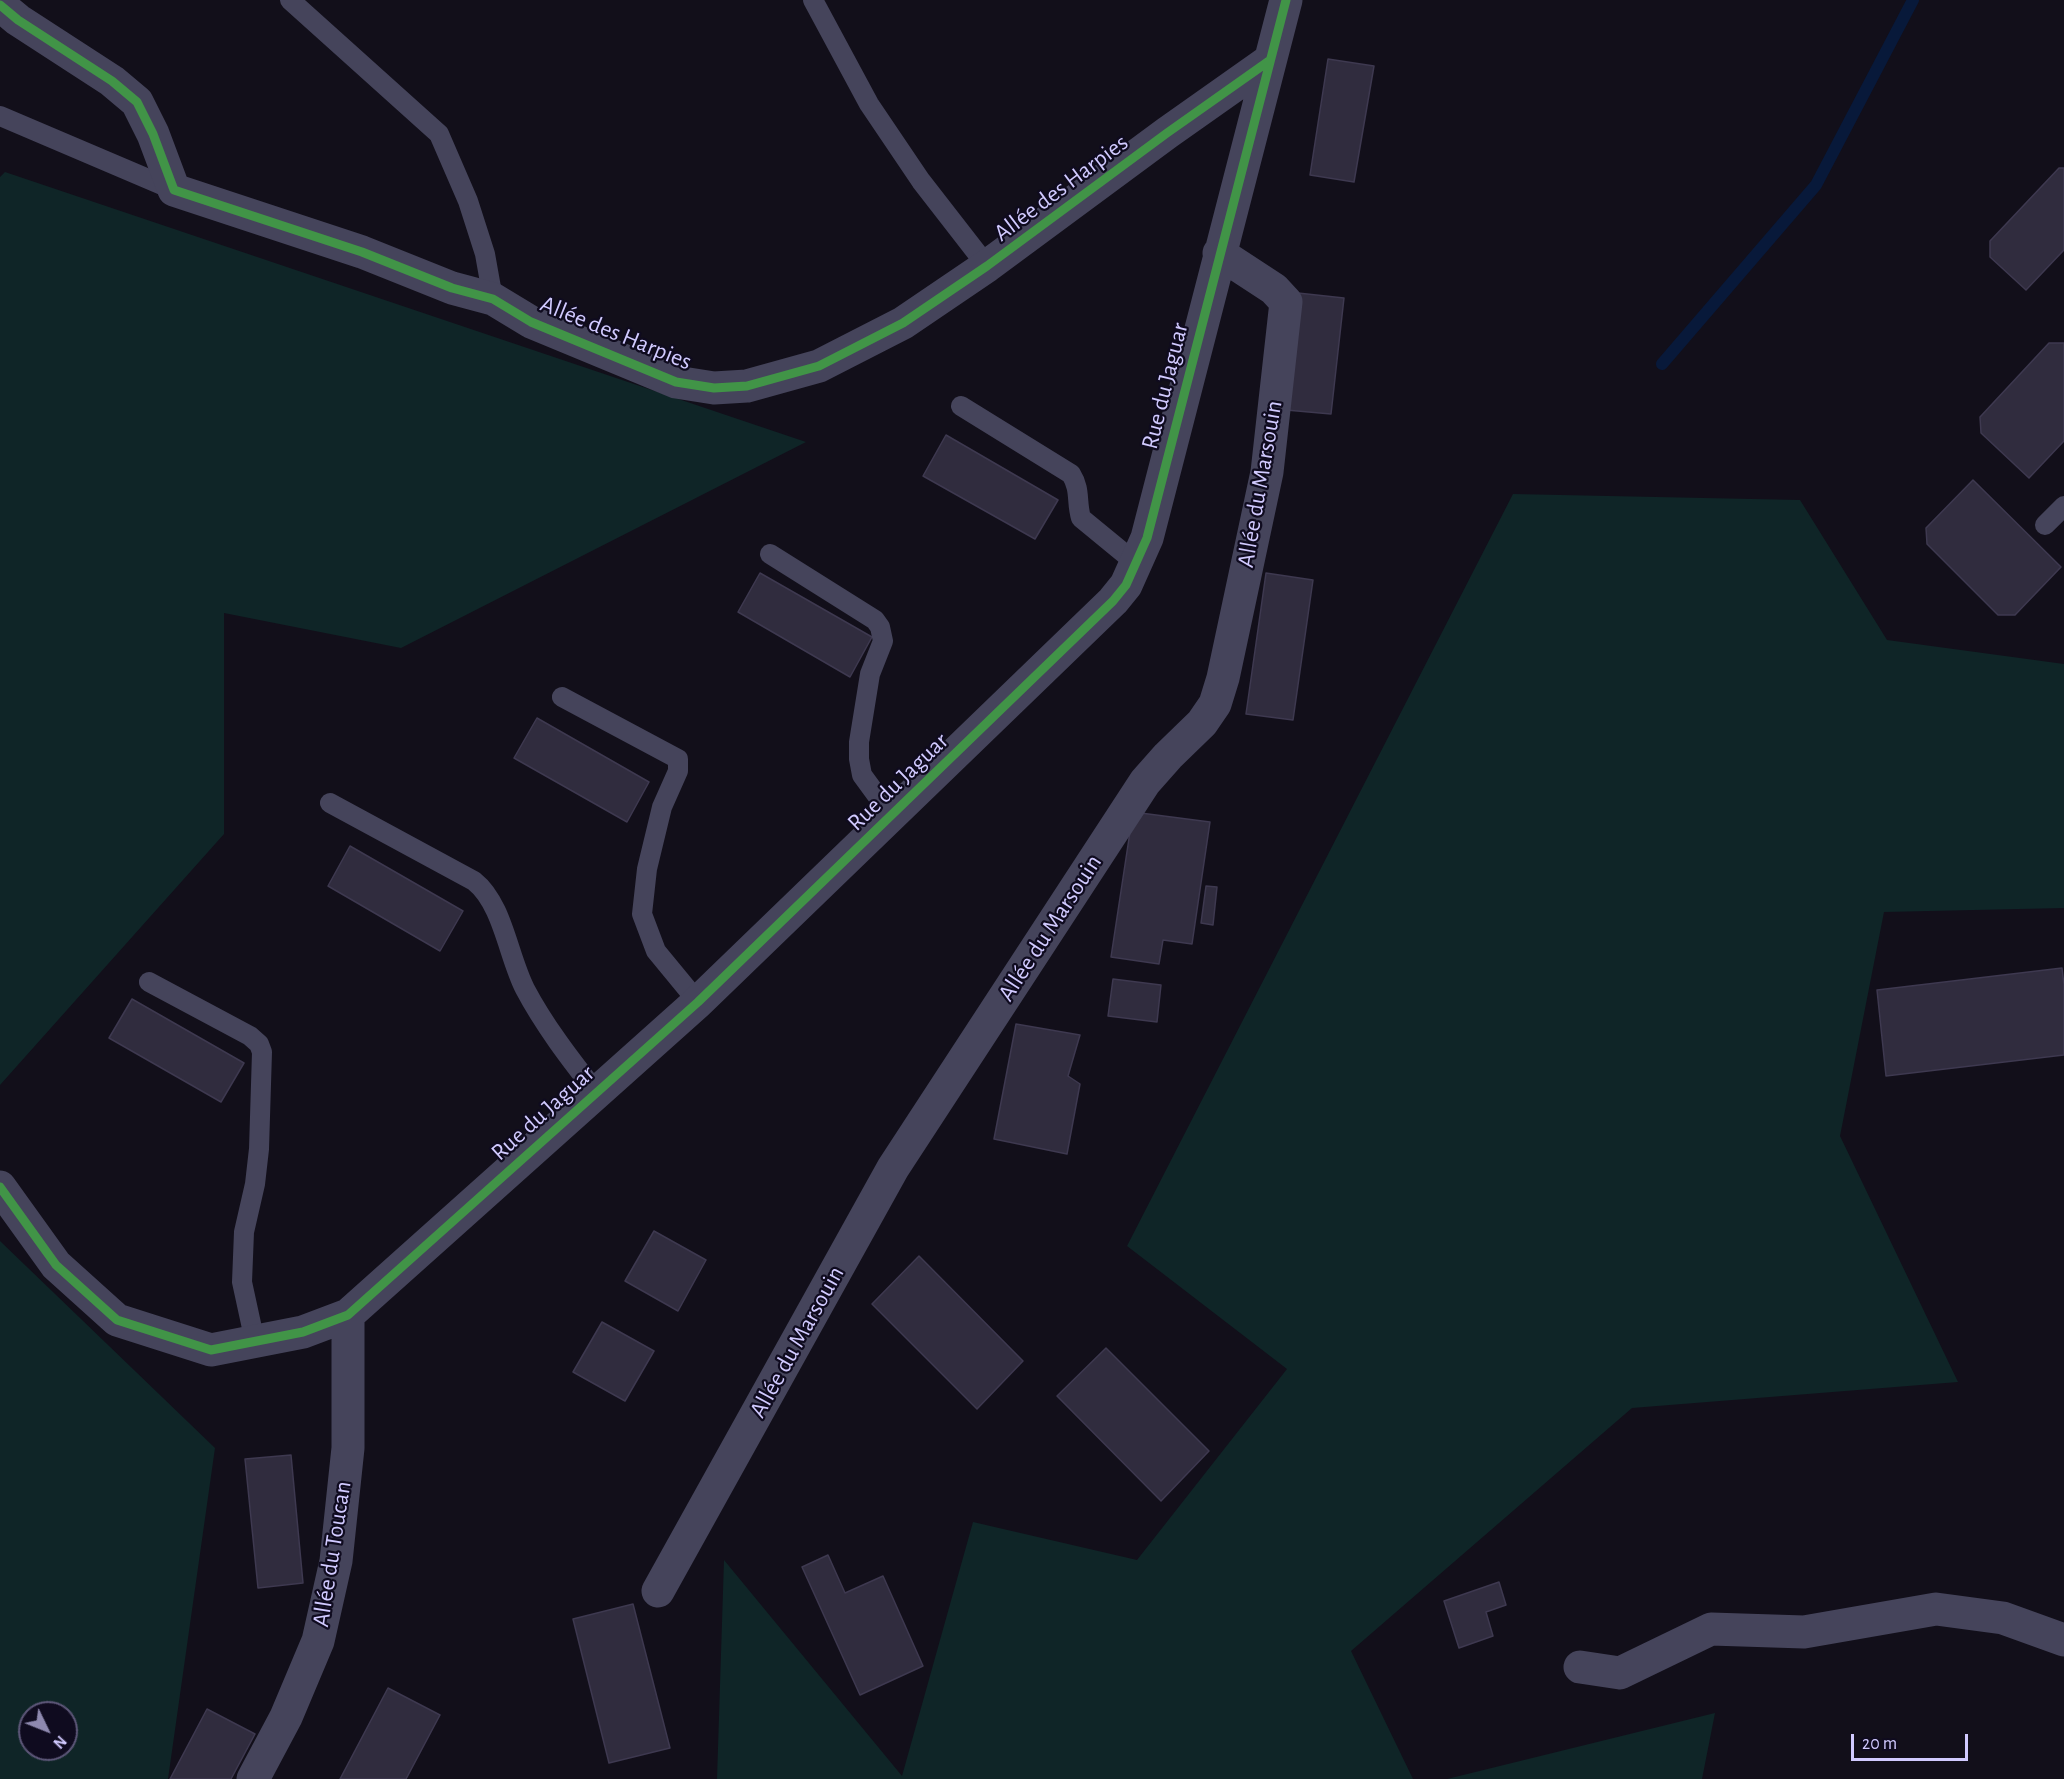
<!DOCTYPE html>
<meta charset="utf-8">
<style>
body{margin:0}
#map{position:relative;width:2064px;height:1779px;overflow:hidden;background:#120f1a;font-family:"Alegreya Sans",sans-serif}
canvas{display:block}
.north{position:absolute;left:18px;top:1701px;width:60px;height:60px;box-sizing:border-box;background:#0f0b1f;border:2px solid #5d5779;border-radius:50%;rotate:133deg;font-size:16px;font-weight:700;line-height:24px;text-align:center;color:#d1caff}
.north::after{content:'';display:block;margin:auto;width:21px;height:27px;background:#8e89af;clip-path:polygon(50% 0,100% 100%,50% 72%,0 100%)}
.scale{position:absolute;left:1851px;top:1734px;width:117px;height:27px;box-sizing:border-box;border:3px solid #d1caff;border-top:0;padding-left:8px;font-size:18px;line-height:21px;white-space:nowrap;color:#d1caff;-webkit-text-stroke:4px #0f0b1f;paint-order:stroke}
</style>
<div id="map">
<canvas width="2064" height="1779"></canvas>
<div class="north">N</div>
<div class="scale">20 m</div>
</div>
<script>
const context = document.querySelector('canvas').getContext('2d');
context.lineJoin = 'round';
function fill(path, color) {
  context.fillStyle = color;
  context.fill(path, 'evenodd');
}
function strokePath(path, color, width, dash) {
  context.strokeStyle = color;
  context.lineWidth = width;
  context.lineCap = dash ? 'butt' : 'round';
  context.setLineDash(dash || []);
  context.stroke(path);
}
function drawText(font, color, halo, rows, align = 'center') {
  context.font = font + ' "Alegreya Sans",sans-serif';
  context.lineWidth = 4.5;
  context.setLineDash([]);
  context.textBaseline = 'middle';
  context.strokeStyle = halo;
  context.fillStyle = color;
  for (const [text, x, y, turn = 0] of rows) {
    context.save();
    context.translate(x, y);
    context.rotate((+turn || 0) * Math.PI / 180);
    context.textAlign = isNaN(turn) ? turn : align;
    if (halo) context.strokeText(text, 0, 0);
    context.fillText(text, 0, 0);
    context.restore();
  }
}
fill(new Path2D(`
 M5,172L806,442L401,648L224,613V834L0,1085V177Z
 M1513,494L1800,500L1887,640L2064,664V908L1884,912L1840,1136L1958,1382L1632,1408L1351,1651L1413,1779H717L724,1560L902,1776L973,1522L1137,1560L1287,1369L1127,1246Z
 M0,1241L215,1448L168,1779H0ZM30,1713H66V1749H30Z
 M1715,1713L1702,1779H1447Z`), '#0f2527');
strokePath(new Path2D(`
 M1662,364L1816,185L1913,0`), '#08193a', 12);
const building = new Path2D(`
 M1328,59L1374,66L1354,182L1310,175Z
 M2059,168H2064V250L2026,290L1990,257V241Z
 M1298,293L1344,298L1331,414L1286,410Z
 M2049,343H2064V441L2029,478L1981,433L1980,417Z
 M946,435L1058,500L1035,539L923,476Z
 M1973,480L2061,567L2015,615H1998L1927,544L1926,528Z
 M760,573L872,637L850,677L738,612Z
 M1266,573L1313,580L1293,720L1246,714Z
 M537,718L649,782L627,822L514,758Z
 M1133,812L1210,822L1192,944L1163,940L1159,964L1111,957Z
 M350,846L463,911L440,951L328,886Z
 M1206,886L1217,887L1213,925L1201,923Z
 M2062,968L2064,985V1055L1886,1076L1877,990Z
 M1113,979L1161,985L1157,1022L1108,1016Z
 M132,999L244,1063L221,1102L109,1038Z
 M1016,1024L1080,1035L1068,1076L1080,1084L1067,1154L994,1139Z
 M654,1231L706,1260L678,1311L625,1281Z
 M919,1256L1023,1361L977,1409L872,1304Z
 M602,1322L654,1351L625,1401L573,1372Z
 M1106,1348L1209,1451L1161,1501L1057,1396Z
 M291,1455L303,1583L258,1588L245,1459Z
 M828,1555L845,1593L883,1576L923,1666L860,1695L802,1567Z
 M1499,1582L1506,1605L1486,1612L1493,1636L1459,1648L1444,1601Z
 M633,1604L670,1748L609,1763L573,1619Z
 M388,1688L440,1715L406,1779H340Z
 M207,1709L255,1734L231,1779H170Z`);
fill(building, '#302c3e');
strokePath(building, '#3e3950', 1.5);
strokePath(new Path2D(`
 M290,0L439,134L468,201L485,254L493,299
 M813,0L869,104L921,181L987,266
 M0,116L174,190
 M961,406L1071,474C1081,490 1076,501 1081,518L1137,564
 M2045,525L2064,506
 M770,554L875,620L880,627L883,641L870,674L859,742V759L862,775L892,816
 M562,697L678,759V771L662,807L647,869L642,914L656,951L698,1002
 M330,803L474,881C503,904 508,956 525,989C544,1025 570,1059 596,1092
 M149,982L250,1036L259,1044L262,1052L259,1149L255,1184L244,1232L242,1282L255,1342`), '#45445b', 20);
strokePath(new Path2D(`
 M0,5L18,20L112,81L137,102L153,134L174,190L362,252L452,288L493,299L531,322L676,382L714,388L747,386L819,366L903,323L987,266L1167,133L1269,61
 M0,1187L56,1265L117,1320L211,1350L303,1332L348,1315L698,1002L1113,601L1126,585L1147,538L1286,0
 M658,1591L893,1168L1145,782L1168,756L1202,723L1215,704L1223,678L1267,472L1286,302L1274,289L1219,253
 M1580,1667L1620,1673L1711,1629L1804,1632L1936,1609L2003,1618L2064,1640
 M253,1779L286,1717L318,1641L336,1561L348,1448V1315`), '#45445b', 33);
strokePath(new Path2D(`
 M0,5L18,20L112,81L137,102L153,134L174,190L362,252L452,288L493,299L531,322L676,382L714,388L747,386L819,366L903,323L987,266L1167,133L1269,61
 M0,1187L56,1265L117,1320L211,1350L303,1332L348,1315L698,1002L1113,601L1126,585L1147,538L1286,0`), '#419447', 9);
drawText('24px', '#d1caff', '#0f0b1f', [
 ["Allée des Harpies",1061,188,-37],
 ["Allée des Harpies",616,333,22],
 ["Rue du Jaguar",1165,386,-76],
 ["Allée du Marsouin",1260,484,-80],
 ["Rue du Jaguar",898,782,-44],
 ["Allée du Marsouin",1050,928,-57],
 ["Rue du Jaguar",543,1113,-42],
 ["Allée du Marsouin",797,1342,-61],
 ["Allée du Toucan",332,1554,-81]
]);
</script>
